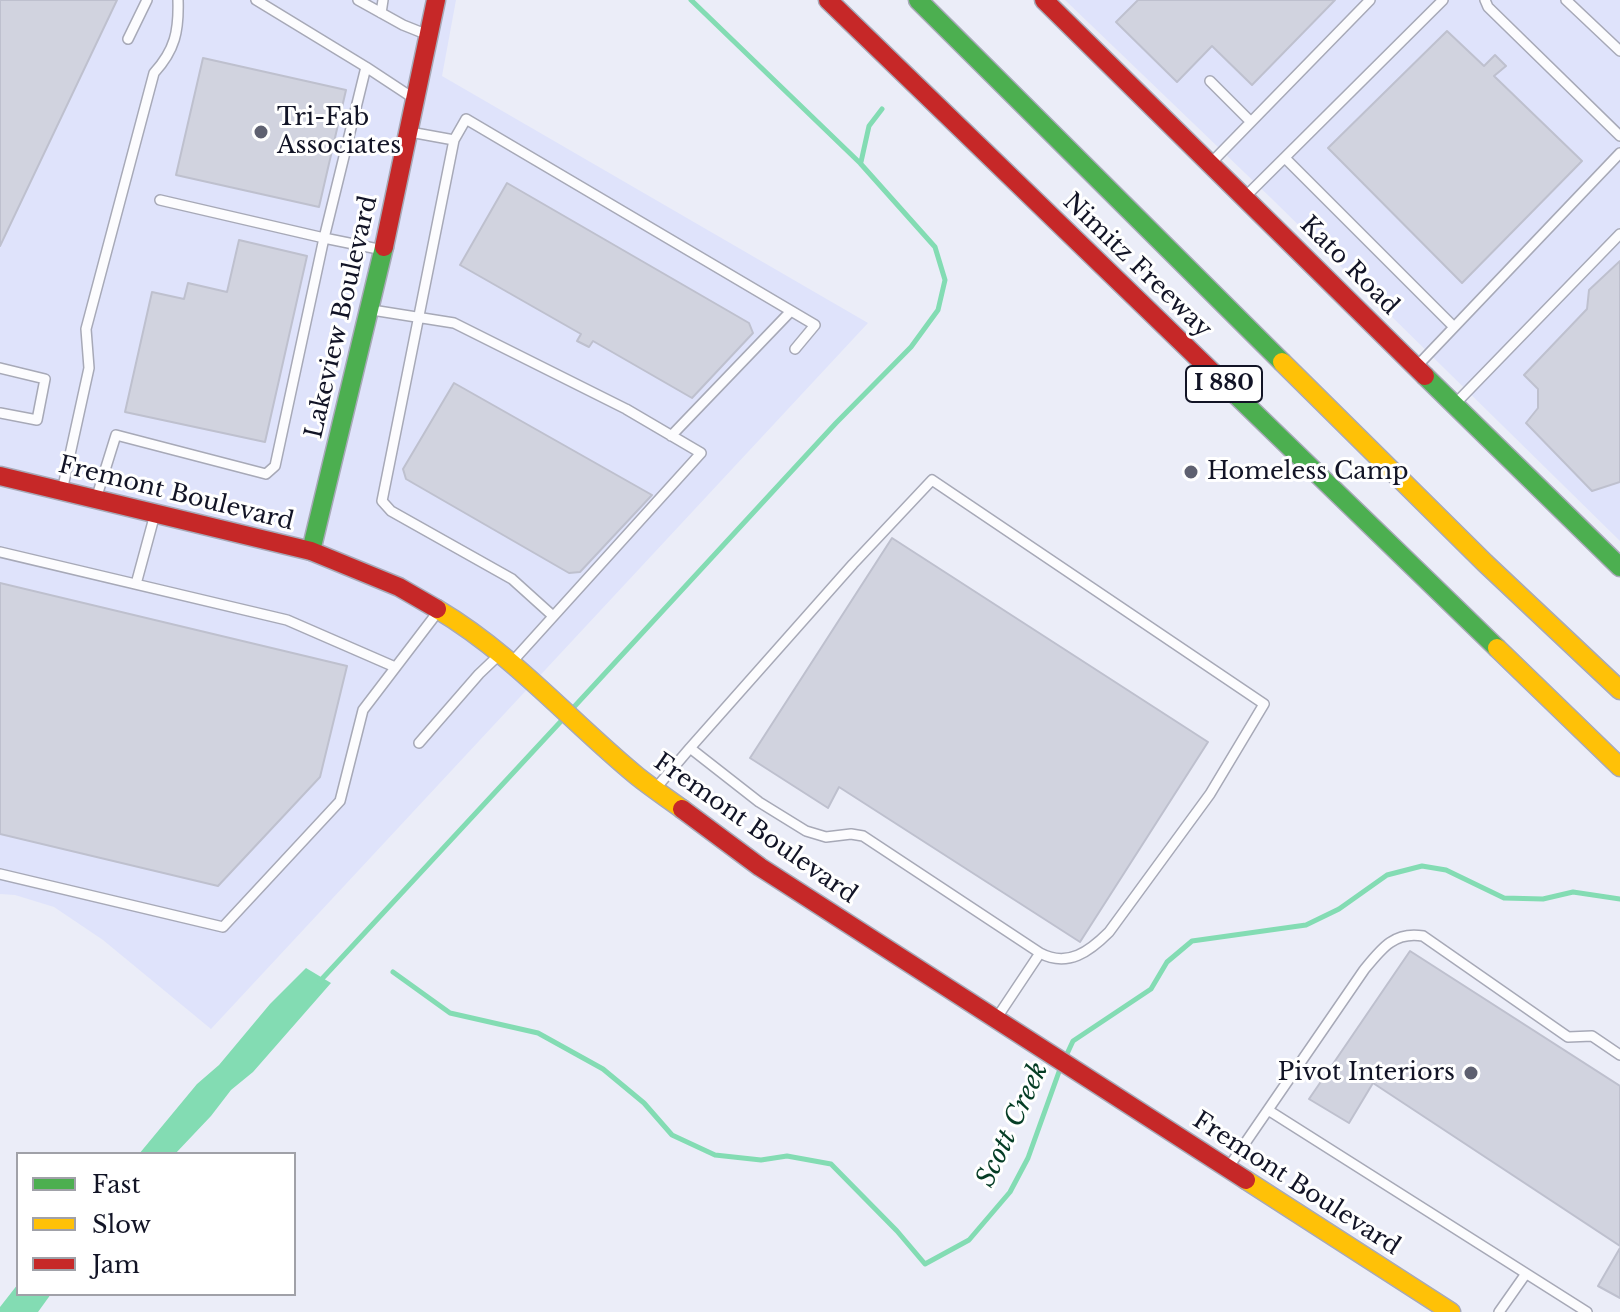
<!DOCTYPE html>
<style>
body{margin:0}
#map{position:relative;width:1620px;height:1312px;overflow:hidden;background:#ebedf8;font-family:"Libre Baskerville",serif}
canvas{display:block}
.legend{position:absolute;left:16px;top:1152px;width:280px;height:144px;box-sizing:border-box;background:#fff;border:2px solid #a0a1a8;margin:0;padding:10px 14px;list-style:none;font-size:24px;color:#121426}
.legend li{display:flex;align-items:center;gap:16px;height:40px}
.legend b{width:40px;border:2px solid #a0a1a8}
</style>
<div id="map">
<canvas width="1620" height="1312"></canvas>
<ul class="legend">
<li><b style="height:10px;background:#4caf50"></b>Fast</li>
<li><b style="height:10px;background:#ffc107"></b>Slow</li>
<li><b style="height:10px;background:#c62828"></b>Jam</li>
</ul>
</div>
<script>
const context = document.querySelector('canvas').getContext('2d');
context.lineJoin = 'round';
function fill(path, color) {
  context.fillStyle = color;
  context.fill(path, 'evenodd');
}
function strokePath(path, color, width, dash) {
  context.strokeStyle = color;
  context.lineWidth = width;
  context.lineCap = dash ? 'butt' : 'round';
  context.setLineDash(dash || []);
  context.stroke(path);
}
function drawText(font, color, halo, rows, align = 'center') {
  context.font = font + ' "Libre Baskerville",serif';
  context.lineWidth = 6;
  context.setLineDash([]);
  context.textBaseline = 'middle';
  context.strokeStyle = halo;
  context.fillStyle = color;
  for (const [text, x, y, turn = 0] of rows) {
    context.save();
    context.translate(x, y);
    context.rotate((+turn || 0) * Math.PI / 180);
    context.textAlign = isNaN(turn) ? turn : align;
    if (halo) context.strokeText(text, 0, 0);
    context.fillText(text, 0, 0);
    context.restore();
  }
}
fill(new Path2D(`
 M0,0H456L442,76L868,323L211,1029L103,940L54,907L15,895L0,894Z
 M1065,0H1620V541L1271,198Z`), '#dfe3fb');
fill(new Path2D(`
 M306,968L331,983L253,1072L231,1090L211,1116L175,1154H139L197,1084L219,1065L270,1004Z
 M18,1284V1294H51L38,1312H0V1307Z`), '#83dcb3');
strokePath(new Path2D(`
 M861,162L869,126L882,109
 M573,708L836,423L911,347L938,310L945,280L935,247L860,163L691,0
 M393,972L450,1013L538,1033L603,1069L644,1103L672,1135L715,1155L761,1160L787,1156L831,1164L897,1231L925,1264L969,1240L1010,1192L1028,1158L1060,1069
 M320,981L564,718
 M1066,1056L1073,1041L1151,989L1167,962L1192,941L1306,925L1339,909L1387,875L1422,866L1446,870L1504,898L1543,899L1573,892L1620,899`), '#83dcb3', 5);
const building = new Path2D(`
 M0,0H117L0,246Z
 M1138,0H1335L1252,85L1212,46L1177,82L1116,22Z
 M1447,31L1484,66L1495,55L1506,66L1494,76L1582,161L1462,283L1328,148Z
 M203,58L346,90L319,207L176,175Z
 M507,183L749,323L753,333L692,398L593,341L589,347L577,341L581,334L460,265Z
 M239,240L307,256L265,442L125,412L152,292L184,299L188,283L227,292Z
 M1620,261V482L1592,491L1526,423L1538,408V389L1524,375L1587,309L1589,290Z
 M454,383L652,495L580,572L569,573L406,479L403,469Z
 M892,538L1208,742L1080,942L839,787L828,808L750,758Z
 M0,583L347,666L320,777L218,886L0,834Z
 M1410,951L1620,1086V1246L1373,1083L1349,1123L1309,1099Z
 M1620,1248V1298L1598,1286Z`);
fill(building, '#d1d3df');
strokePath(building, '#bec0ce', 2);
const lane = new Path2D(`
 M256,0L366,67L324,238L383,250
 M358,0L403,25L428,35
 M1485,0L1488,7L1620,136
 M1566,0L1620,51
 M381,13L383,0
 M128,39L147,0
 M366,67L413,98
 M1210,81L1251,122
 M410,132L454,140L382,501L391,511L512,579L553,616
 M454,140L466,119L815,325L795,349
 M1285,158L1454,327
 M1210,164L1370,0
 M1247,195L1443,0
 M372,310L454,323L626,409L701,453L512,662
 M1419,364L1620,153
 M0,368L45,379L37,420L0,413
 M1455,404L1620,234
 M671,436L791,311
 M62,491L89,368L86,329L154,73C175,50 179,31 178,0
 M96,499L116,435L266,474L275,466L324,238L160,200
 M0,552L287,620L395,667
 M136,584L155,514
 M419,743L479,674L499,655
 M690,748L853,564L932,480L1264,704L1210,794L1109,932C1090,951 1068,968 1040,953
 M656,788L690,748L759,802L806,831L826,837L851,834L863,836L1040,953L996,1019
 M0,874L223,927L340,801L363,710L437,613
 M1268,1110L1587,1312
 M1228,1168L1364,970C1381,949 1394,931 1423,936L1568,1037L1592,1036L1620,1055
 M1499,1312L1525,1275`);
const fast = new Path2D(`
 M918,0L1282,362
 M1425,376L1620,567
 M1235,394L1497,648
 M311,551L384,247`);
const slow = new Path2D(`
 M1282,362L1485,563L1620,690
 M437,609C513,654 570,721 637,776C652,788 667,798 682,809
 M1497,648L1620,767
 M1246,1180L1451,1312`);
const jam = new Path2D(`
 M828,0L1235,394
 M1044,0L1425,376
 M384,247L436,0
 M0,476L311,551L399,587L437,609
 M682,809L760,867L1246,1180`);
strokePath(lane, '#a7a9b7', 12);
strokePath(fast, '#a7a9b7', 21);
strokePath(slow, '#a7a9b7', 21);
strokePath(jam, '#a7a9b7', 21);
strokePath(lane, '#fcfcfe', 9);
strokePath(fast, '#4caf50', 18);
strokePath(slow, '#ffc107', 18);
strokePath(jam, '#c62828', 18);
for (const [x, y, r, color] of [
 [261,132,8,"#5e6070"],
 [1191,472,8,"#5e6070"],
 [1471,1073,8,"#5e6070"]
]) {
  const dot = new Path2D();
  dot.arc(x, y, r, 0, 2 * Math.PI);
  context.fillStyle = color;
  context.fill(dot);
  strokePath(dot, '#fff', 3);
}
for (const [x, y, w] of [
 [1224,384,76]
]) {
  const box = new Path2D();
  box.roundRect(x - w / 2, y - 18, w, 36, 6);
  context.fillStyle = '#fff';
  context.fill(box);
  strokePath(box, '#121426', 2);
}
drawText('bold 22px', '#121426', null, [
 ["I 880",1224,384]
]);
drawText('24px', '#121426', '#fff', [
 ["Tri-Fab",277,118],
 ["Associates",277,146],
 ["Homeless Camp",1207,472],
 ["Pivot Interiors",1455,1073,"right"]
], 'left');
drawText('24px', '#121426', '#fff', [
 ["Nimitz Freeway",1137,266,44],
 ["Kato Road",1349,266,45],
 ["Lakeview Boulevard",342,317,-77],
 ["Fremont Boulevard",176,494,14],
 ["Fremont Boulevard",755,829,35],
 ["Fremont Boulevard",1296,1184,33]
]);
drawText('italic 26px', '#053d25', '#fff', [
 ["Scott Creek",1013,1125,-65]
]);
</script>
